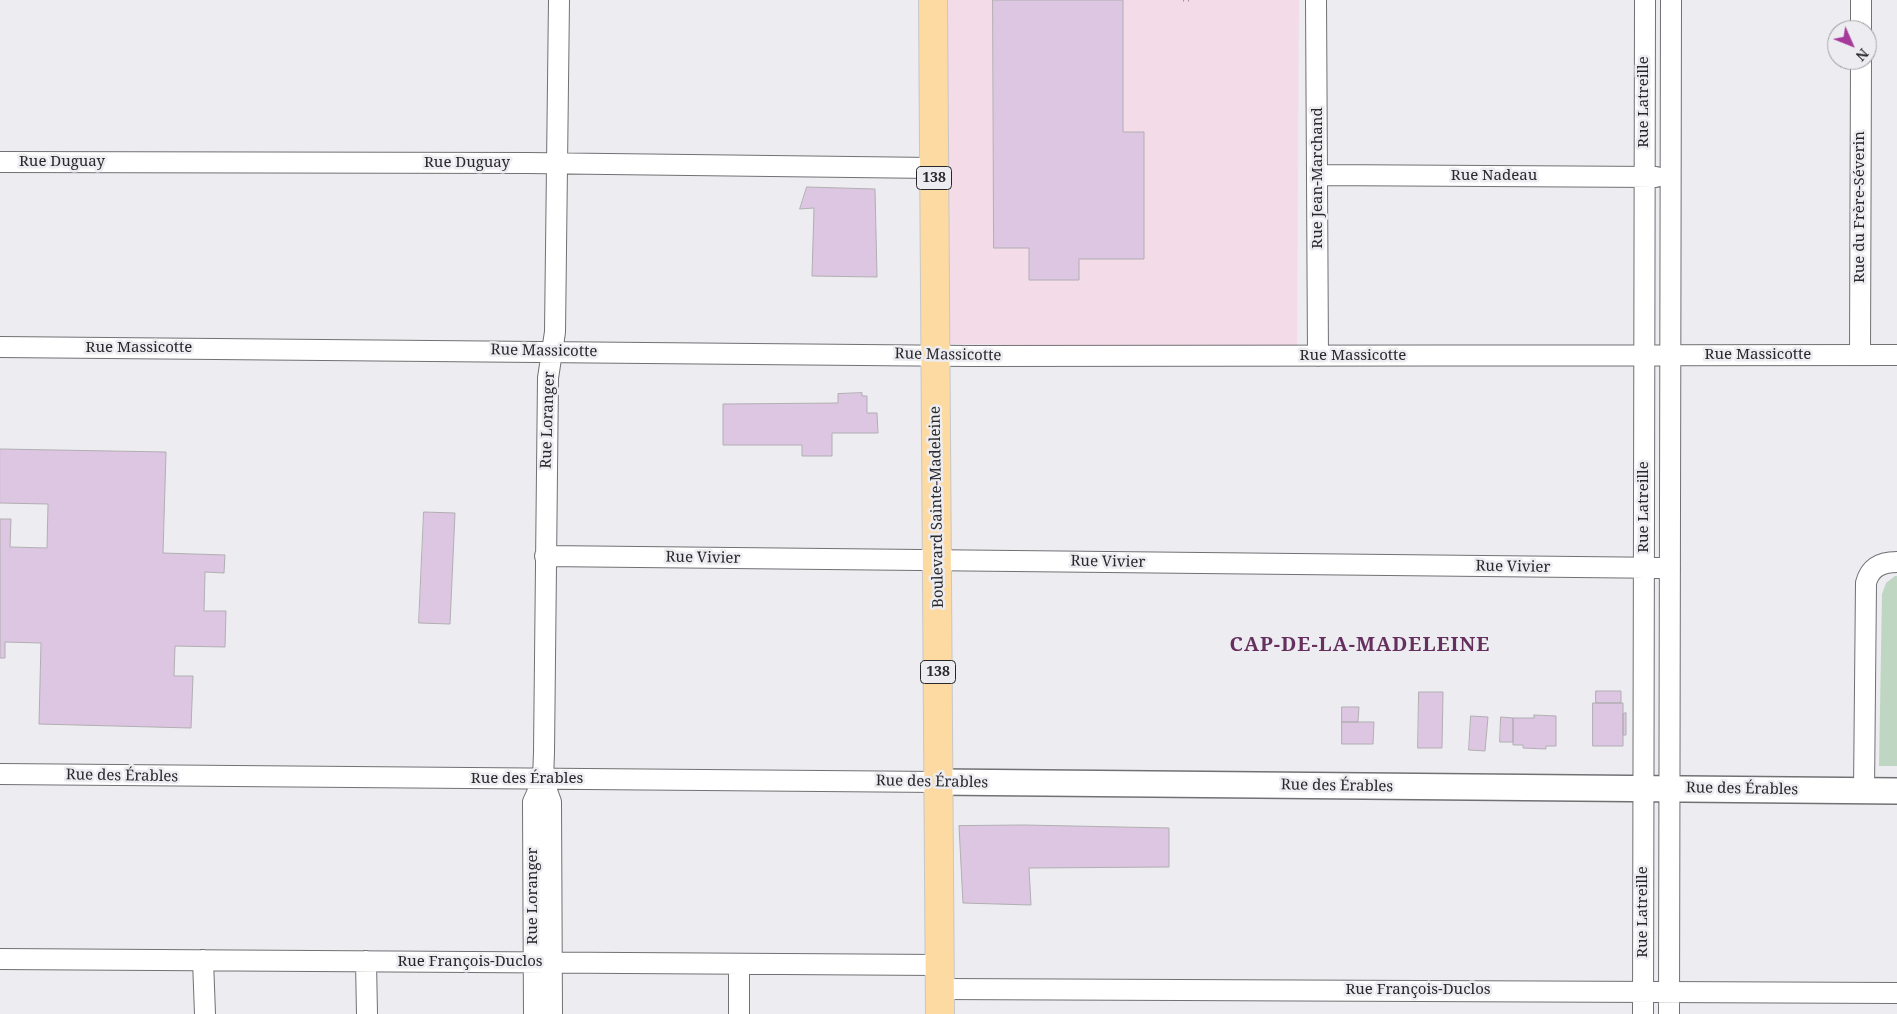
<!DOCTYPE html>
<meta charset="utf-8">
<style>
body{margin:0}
#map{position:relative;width:1897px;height:1014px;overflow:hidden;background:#ececf1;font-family:"Noto Serif",serif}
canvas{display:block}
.north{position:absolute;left:1827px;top:20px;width:50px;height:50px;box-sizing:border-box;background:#ececf1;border:1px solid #9e9ea1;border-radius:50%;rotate:134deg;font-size:14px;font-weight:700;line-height:20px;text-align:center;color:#28282a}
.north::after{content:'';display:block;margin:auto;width:18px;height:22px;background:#a63a9a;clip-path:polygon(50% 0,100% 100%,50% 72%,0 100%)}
</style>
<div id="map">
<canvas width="1897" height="1014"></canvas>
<div class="north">N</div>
</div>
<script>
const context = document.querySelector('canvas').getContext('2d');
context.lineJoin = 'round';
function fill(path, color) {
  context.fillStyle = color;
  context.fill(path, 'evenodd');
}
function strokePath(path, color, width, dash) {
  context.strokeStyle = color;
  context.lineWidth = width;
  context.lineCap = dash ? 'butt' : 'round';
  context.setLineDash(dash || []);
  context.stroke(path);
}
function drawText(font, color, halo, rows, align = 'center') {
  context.font = font + ' "Noto Serif",serif';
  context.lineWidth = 5;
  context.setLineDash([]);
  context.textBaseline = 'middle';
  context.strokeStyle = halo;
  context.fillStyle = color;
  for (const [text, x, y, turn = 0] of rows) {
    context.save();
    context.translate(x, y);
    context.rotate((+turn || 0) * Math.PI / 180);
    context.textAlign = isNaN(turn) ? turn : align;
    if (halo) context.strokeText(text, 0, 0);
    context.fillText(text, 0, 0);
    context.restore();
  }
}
fill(new Path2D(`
 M935,0H1299L1297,348L932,344Z`), '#f3dbe7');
fill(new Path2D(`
 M1895,576H1897V766H1879L1882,594L1886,583Z`), '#bfd7c2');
const building = new Path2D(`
 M993,0H1123V132H1144V259H1079V280H1029V248H994Z
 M807,187L875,189L877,277L812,276L814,208L800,209Z
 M862,393V396H867V413H877L878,433H832V456H802V445H723V404L838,403V394Z
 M0,449L166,452L163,553L225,555L224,573L205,572L204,611H226L225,647L175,646L174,676H193L191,728L39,724L41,643L5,642V658H0V519H11L10,547L47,548L48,504L0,503Z
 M424,512L455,513L450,624L419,623Z
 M1596,691H1621V703H1596Z
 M1419,692H1443L1442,748H1418Z
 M1593,703H1623V746H1593Z
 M1342,707H1359L1358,722H1342Z
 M1626,713V735H1623V714Z
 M1534,715L1556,716V746H1546V749L1523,748V745H1513V718H1534Z
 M1471,716L1488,717L1485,751L1469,750Z
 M1501,717L1513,718V742H1500Z
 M1342,722H1374L1373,744H1342Z
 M1024,825L1169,828V867L1029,868L1031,905L963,903L959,826Z`);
fill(building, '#ddc6e1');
strokePath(building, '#b1aeb2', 1);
const minor = new Path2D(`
 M1316,0L1318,356
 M1861,30V0
 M0,162L527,163L933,168
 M1318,175L1656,177
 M0,347L969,356L1897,355
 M1860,355L1861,60
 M545,556L1670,568
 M0,774L938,782
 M543,780L551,802L552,1014
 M1864,791L1866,583C1870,567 1882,562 1897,562
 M0,959L939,965
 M203,960L205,1014
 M366,961L367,1014
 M739,965V1014
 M940,989L1897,993
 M534,1014L533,802L543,780L544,752L548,378L555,332L559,0
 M1643,1014L1645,0
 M1669,1014L1671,0`);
const tertiary = new Path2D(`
 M938,782L1897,791`);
const primary = new Path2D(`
 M933,0L940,1014`);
strokePath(minor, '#717174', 22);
strokePath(tertiary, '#717174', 28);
strokePath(primary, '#c7c7c8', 30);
strokePath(new Path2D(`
 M1183,0H1192`), '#96969a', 3, [1, 4]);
strokePath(minor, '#fff', 20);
strokePath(tertiary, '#fff', 25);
strokePath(primary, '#fddaa1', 28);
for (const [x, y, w] of [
 [934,178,35],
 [938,672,35]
]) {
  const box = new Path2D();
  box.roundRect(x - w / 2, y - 11.5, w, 23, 4);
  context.fillStyle = '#ececf1';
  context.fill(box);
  strokePath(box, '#28282a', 1);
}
drawText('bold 14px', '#28282a', null, [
 ["138",934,178],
 ["138",938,672]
]);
drawText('15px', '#28282a', '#ececf1', [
 ["Rue Latreille",1644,102,-90],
 ["Rue Duguay",62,162],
 ["Rue Duguay",467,163],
 ["Rue Nadeau",1494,176],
 ["Rue Jean-Marchand",1318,178,-90],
 ["Rue du Frère-Séverin",1860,207,-90],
 ["Rue Massicotte",139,348],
 ["Rue Massicotte",544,351,1],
 ["Rue Massicotte",948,355,1],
 ["Rue Massicotte",1758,355],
 ["Rue Massicotte",1353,356],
 ["Rue Loranger",548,420,-88],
 ["Boulevard Sainte-Madeleine",937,507,-91],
 ["Rue Latreille",1644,507,-90],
 ["Rue Vivier",703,558,1],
 ["Rue Vivier",1108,562,1],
 ["Rue Vivier",1513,567,1],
 ["Rue des Érables",122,776,1],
 ["Rue des Érables",527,779],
 ["Rue des Érables",932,782,1],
 ["Rue des Érables",1337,786,1],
 ["Rue des Érables",1742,789,1],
 ["Rue Loranger",533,896,-90],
 ["Rue Latreille",1643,912,-90],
 ["Rue François-Duclos",470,962],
 ["Rue François-Duclos",1418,990]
]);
context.letterSpacing = '1px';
drawText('bold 20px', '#65305e', '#ececf1', [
 ["CAP-DE-LA-MADELEINE",1360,645]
]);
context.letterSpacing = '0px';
</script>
